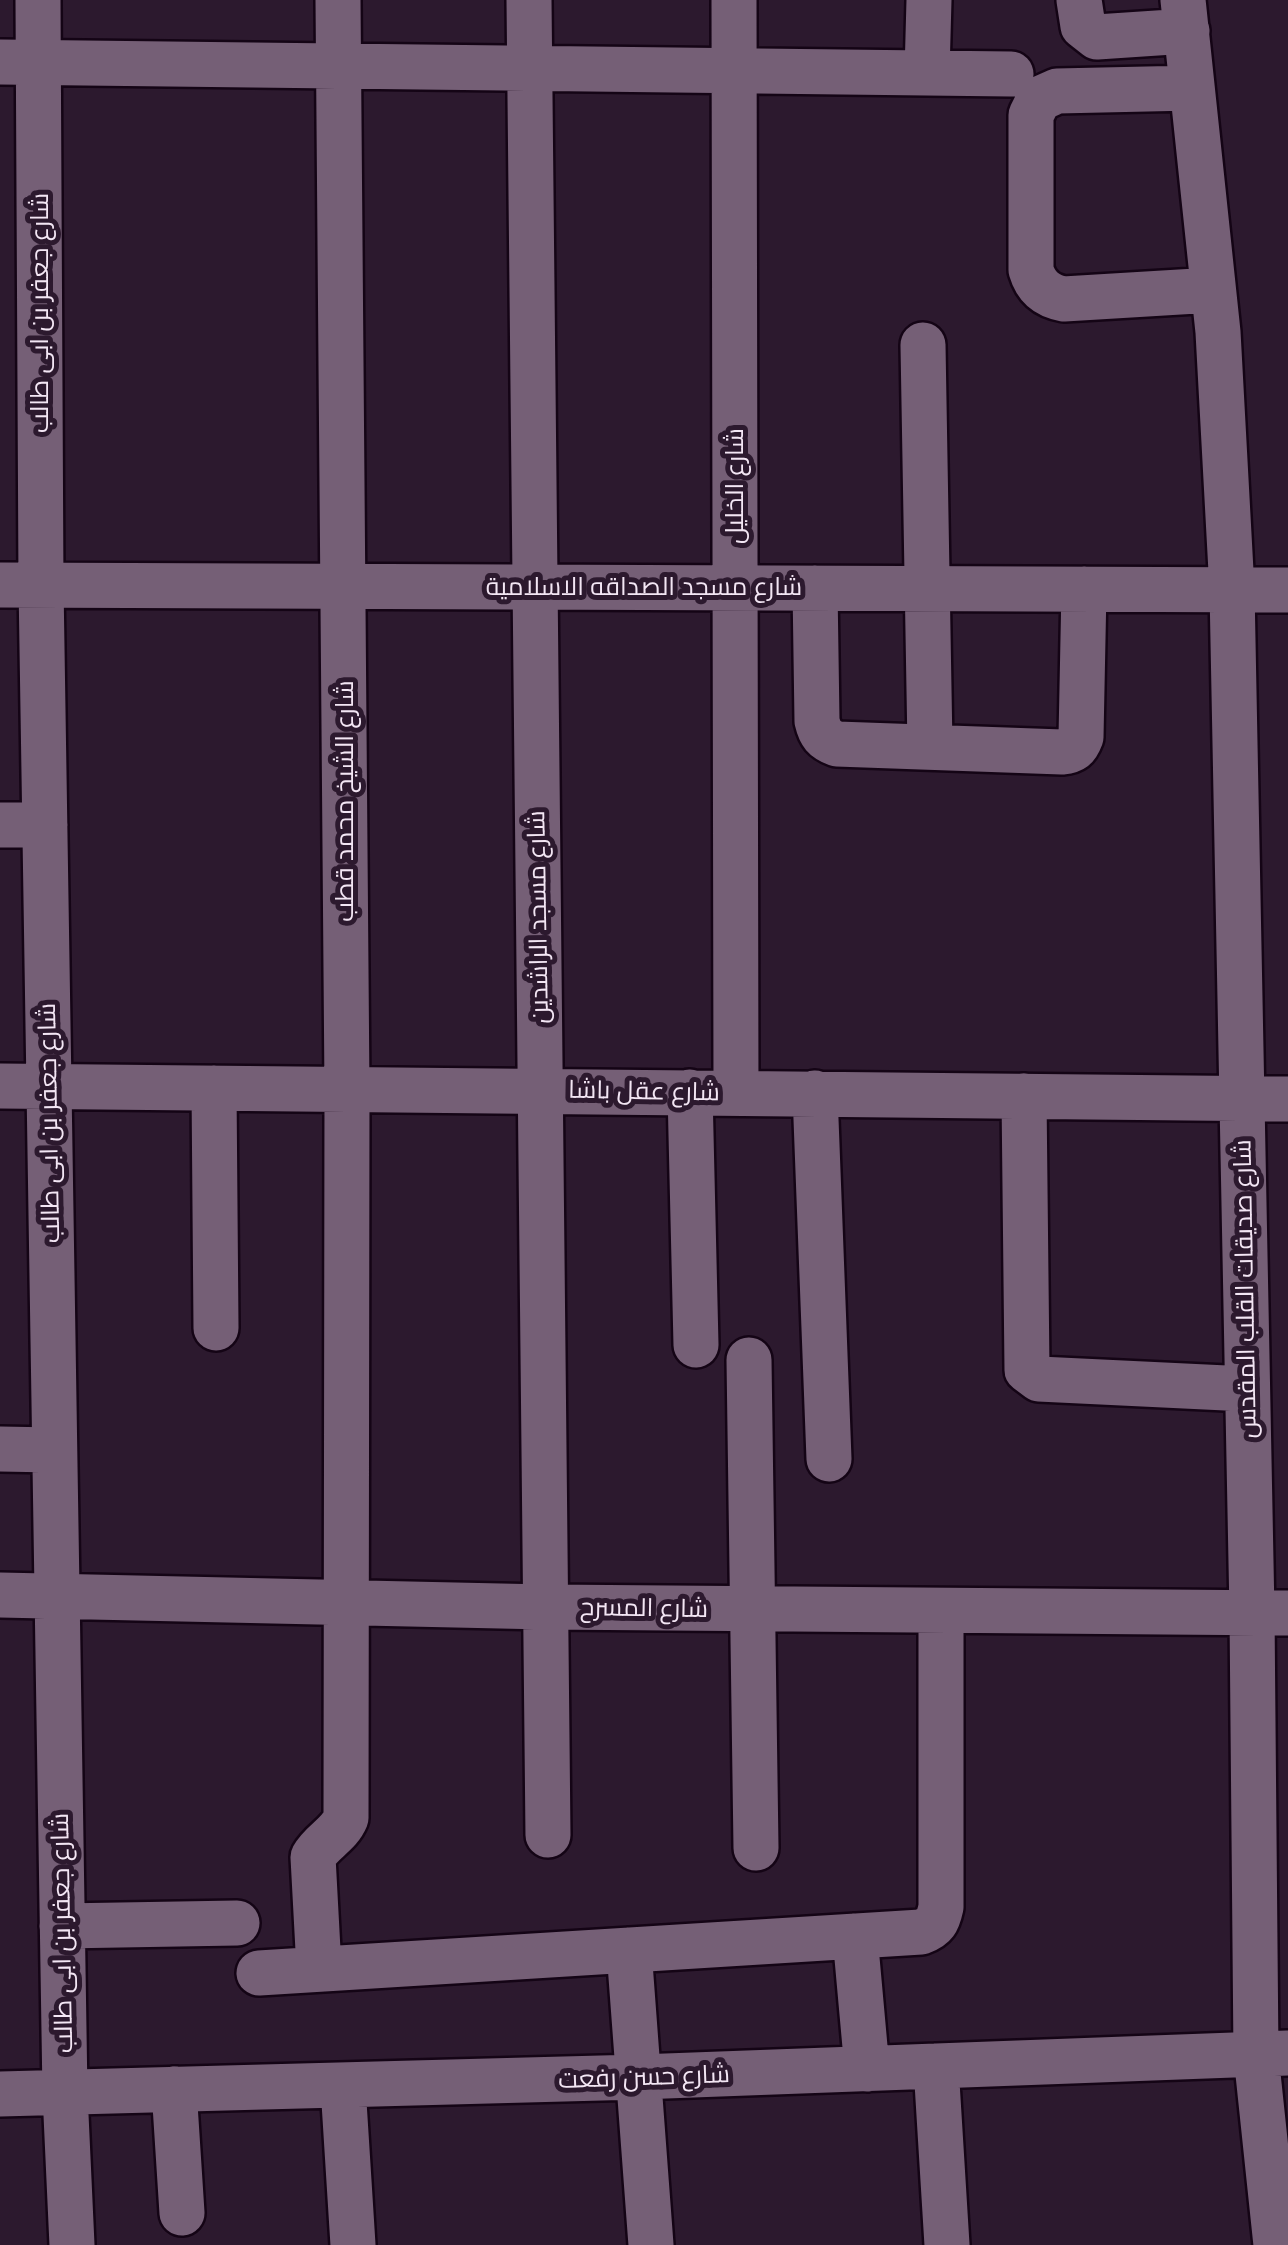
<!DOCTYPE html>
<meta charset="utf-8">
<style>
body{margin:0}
canvas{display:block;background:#2c192e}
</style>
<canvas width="1288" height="2245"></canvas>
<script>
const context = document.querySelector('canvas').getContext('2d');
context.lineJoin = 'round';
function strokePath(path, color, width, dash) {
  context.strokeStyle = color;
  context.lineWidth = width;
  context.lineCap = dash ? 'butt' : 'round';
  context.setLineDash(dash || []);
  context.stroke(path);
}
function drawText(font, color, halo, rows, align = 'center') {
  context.font = font + ' Lato,Cairo,sans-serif';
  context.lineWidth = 10;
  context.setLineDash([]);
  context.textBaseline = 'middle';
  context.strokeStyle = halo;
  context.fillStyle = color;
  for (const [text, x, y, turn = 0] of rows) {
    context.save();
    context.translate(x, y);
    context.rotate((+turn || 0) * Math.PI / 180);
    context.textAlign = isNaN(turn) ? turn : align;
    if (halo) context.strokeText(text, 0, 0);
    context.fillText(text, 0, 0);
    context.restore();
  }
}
const minor = new Path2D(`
 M38,0L41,585L65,2093L72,2245
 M529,0L548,1835
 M734,0L736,1092
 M1079,0L1083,26L1097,37L1187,31
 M1183,0L1218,332L1232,590L1252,1613L1256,2055L1276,2245
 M0,62L1011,74
 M927,73L929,0
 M1192,88L1057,91L1039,99L1031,115V270C1036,287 1047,296 1064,299L1213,290
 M923,345L930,747
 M0,585L1288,590
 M815,588L817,721C820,734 824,739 837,744L1062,752C1073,751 1077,748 1081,737L1084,589
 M0,825H45
 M0,1086L1288,1099
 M214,1088L216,1328
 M690,1092L696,1345
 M815,1093L829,1459
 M1024,1096L1027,1370L1039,1379L1247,1389
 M749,1360L756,1848
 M0,1449L54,1450
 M0,1595L546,1607L1288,1613
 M62,1926L237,1923
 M855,1936L867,2069
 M629,1950L651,2245
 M319,1969L313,1857C322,1841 339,1835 346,1818L347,1089L338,0
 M259,1973L921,1932C935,1927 938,1921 941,1907V1611
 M936,2066L947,2245
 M343,2086L353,2245
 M174,2089L182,2213
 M0,2094L639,2077L1288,2053`);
strokePath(minor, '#140415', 50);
strokePath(minor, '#755f76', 45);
drawText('25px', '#f3e6f4', '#2c192e', [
 ["شارع جعفر بن ابى طالب",40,313,-90],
 ["شارع الخليل",735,486,-90],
 ["شارع مسجد الصداقه الاسلامية",644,587],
 ["شارع الشيخ محمد قطب",345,801,-90],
 ["شارع مسجد الراشدين",538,917,-91],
 ["شارع عقل باشا",644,1091,1],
 ["شارع جعفر بن ابى طالب",49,1123,-91],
 ["شارع صديقات القلب المقدس",1245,1289,-91],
 ["شارع المسرح",644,1608,1],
 ["شارع جعفر بن ابى طالب",62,1933,-91],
 ["شارع حسن رفعت",644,2077,-2]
]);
</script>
